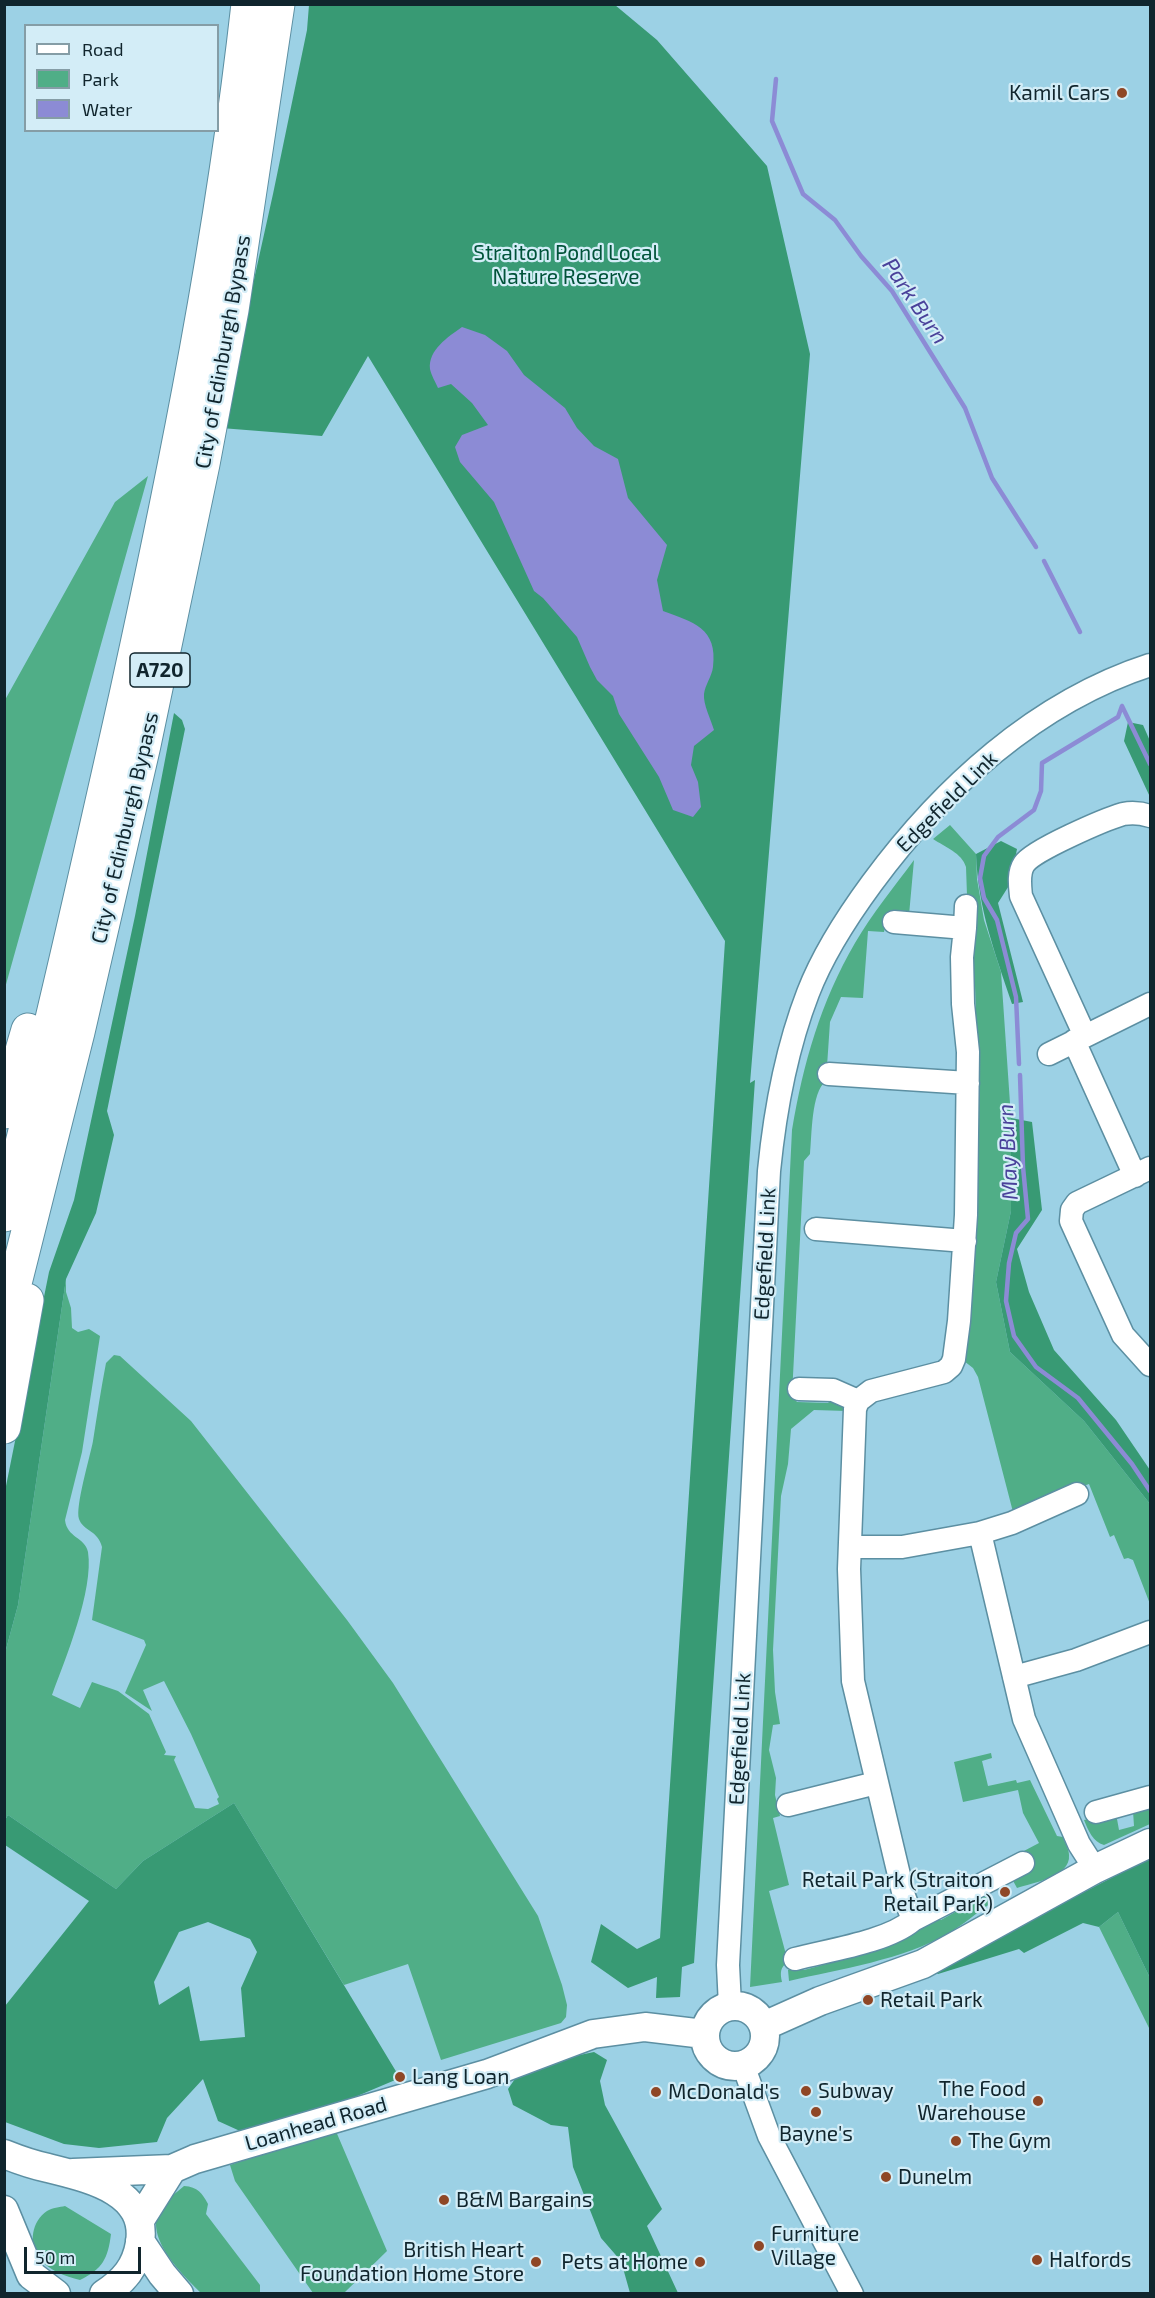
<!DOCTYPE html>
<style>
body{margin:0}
#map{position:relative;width:1155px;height:2298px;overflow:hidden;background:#9cd1e5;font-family:"Exo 2",sans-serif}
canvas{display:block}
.frame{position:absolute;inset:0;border:6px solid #10252d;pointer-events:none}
.legend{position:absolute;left:24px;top:24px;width:195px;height:108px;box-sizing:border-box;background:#d3edf7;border:2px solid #859da6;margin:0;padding:8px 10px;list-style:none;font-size:18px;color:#10252d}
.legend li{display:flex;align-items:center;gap:12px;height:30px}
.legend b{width:30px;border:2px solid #859da6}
.scale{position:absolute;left:24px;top:2247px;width:117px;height:27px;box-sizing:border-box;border:3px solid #10252d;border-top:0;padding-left:8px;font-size:18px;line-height:21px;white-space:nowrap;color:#10252d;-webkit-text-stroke:4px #d3edf7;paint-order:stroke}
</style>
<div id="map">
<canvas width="1155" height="2298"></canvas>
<div class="frame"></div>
<ul class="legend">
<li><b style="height:8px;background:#fff"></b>Road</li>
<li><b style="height:16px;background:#50ae87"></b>Park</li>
<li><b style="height:16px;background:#8c8bd5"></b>Water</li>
</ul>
<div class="scale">50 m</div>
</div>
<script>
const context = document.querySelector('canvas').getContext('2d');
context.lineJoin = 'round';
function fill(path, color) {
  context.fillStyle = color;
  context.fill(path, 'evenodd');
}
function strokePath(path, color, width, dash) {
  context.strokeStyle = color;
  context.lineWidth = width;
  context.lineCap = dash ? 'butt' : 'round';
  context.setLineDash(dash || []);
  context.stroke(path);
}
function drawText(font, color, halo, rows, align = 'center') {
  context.font = font + ' "Exo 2",sans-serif';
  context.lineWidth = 4.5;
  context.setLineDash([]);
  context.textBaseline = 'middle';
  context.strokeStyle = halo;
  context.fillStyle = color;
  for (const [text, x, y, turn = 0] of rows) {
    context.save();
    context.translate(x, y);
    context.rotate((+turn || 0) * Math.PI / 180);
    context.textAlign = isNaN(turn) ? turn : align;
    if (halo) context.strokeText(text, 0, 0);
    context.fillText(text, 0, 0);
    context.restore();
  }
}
fill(new Path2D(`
 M148,476L5,988V700L115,502Z
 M950,825L976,854L977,879L984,920L1001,972L1011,1118V1211L996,1282L1010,1352L1084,1421L1150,1504V1604L1133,1560L1128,1558L1124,1559L1114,1535L1110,1537L1089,1484L1013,1512L978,1377L973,1368L964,1361L975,1256L970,1251L979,1127L974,1123L972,1020L976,1013L975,986L970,980L966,867C962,853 945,847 933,839Z
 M914,860L909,915L887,914L884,932L868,931L863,998L841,997L830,1022L826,1081C811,1092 812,1136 810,1154L804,1161L792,1395L797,1402L828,1403L832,1399L844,1405L847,1411L814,1410L791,1429L788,1464L781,1496L773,1650L775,1692L780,1724L773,1725L769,1750L776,1778L775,1795L780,1816L773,1818L789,1885L769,1891L788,1962C780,1967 780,1973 782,1982L750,1987L792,1130C803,1064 821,1001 855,943C872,914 894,887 914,860Z
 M66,1279V1292L71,1308L72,1328L78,1332L89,1329L100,1336L82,1452L65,1520C67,1538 85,1537 88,1552C94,1590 65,1660 52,1695L80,1708L92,1682L118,1691L149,1714L166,1752L164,1755L176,1756L174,1760L195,1808L208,1809L219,1804L217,1799L219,1797L191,1734L164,1681L143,1690L152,1711L125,1693L146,1645L144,1640L92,1620L102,1547C98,1530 83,1531 79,1519C75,1507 90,1457 93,1441C97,1415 101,1389 106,1363L114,1355L120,1356L191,1421L347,1620L393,1683L538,1916L562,1985L567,2005L566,2017L561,2023L441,2060L408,1964L344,1985L234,1803L143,1861L116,1889L8,1815L5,1820V1653L18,1605Z
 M991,1753L992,1758L982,1761L988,1786L1016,1780L1017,1783L1030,1780L1057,1836L1063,1837C1065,1843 1069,1849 1069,1855C1071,1877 1032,1883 1017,1888L1011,1877L1022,1852L1039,1843L1023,1813L1018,1790L963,1802L954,1762Z
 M1150,1802V1824L1104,1845C1093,1842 1088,1830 1084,1820C1096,1817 1105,1813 1117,1819L1119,1830L1134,1826L1133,1811Z
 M987,1890L992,1899L990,1904C976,1913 963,1925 949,1933C903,1960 840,1969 789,1981L788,1970L799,1967L804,1970L886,1948L888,1942L935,1919L941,1920L978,1899L981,1893Z
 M1118,1912L1150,1978V2030L1099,1927Z
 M335,2129L387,2251L344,2293H313L235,2181L230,2165Z
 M184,2186C198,2187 202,2193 208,2204L206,2214L260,2285V2293H201C184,2276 147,2241 158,2213C163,2201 175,2194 184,2186Z
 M65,2206L111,2234C108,2258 103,2269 80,2280C65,2276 49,2271 39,2258C28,2243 32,2221 47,2211C52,2208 60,2207 65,2206Z`), '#50ae87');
fill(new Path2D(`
 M309,5H615L657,40L767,166L810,354L750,1083L755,1080L694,1963L682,1967L680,1997L656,1998L657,1977L628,1988L591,1962L601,1924L637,1949L660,1938L725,941L368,356L322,436L221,428L273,194L307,30Z
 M174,713L182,720L185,729L107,1111L114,1135L96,1213L66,1279L18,1605L5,1653V1491L49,1272L74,1200L135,916Z
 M1128,722L1143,725L1150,741V797L1124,741Z
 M1001,841L1017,849L1010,884L998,903L1023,1002L1012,1004C995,953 978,909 976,854Z
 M1011,1118L1032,1122L1042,1210L1017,1249L1029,1292L1054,1350L1116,1420L1150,1470V1504L1084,1421L1010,1352L996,1282L1011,1211Z
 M234,1803L400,2078L336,2105L240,2131L218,2121L203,2079L167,2118L157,2142L99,2148L64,2144L5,2122V2006L89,1901L5,1845V1820L8,1815L116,1889L143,1861ZM208,1922L250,1939L257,1952L241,1988L245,2037L200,2041L189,1986L159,2005L154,1982L179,1932Z
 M1150,1858V1978L1118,1912L1099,1927L1083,1923L1024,1953L1019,1949L938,1974L933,1970Z
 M594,2052L607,2060L600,2081L605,2105L662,2209L647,2226L678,2293H630L621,2261L601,2238L573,2167L568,2127L551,2125L513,2105L508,2089L517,2076L556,2060Z`), '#389a74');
fill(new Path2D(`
 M462,327L485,335L507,351L524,375L565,408L577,428L594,446L618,459L628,498L667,545L657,580L663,611C693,622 718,628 713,667C712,676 705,685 704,694C703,704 711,720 714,730L694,746L691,765L698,782L701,807L693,817L673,810L659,777L619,714L613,696L597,680L590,667L577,637L543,598L534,591L494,502L460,462L455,447L462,435L488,425L472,403L451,384L438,388C436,383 431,375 430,369C428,350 448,337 462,327Z`), '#8c8bd5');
strokePath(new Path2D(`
 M776,79L772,121L803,194L835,220L861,256L892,291L965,408L992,478L1036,547
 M1044,561L1080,632
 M1122,706L1150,764
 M1019,1064L1016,997L997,920L984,898L980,878L984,856L998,837L1034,810L1041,791L1042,763L1118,717L1122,706
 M1020,1075L1023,1167L1028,1219L1016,1233L1009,1263L1006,1301L1014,1336L1036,1367L1078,1398L1132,1464L1150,1491`), '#8c8bd5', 4.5);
const minor = new Path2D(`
 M894,922L965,928L962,957L963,1004L968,1052L966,1215L959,1321L954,1359L951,1366L944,1372L871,1391L858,1401L855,1409L849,1569L853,1681L904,1896L913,1920
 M965,928L966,906
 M1085,1036L1021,896C1020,886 1018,873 1024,864C1033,850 1106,819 1123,814C1134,812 1141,813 1150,816
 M1074,1041L1135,1176
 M1049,1054L1150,1004
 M829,1074L968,1083
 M1150,1168L1077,1203L1072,1210L1071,1221L1123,1335L1150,1365
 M816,1229L965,1241
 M799,1389L833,1390L858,1401
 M980,1533L1012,1523L1077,1494
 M850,1547H902L980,1533L1024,1719L1079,1844L1095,1869
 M1014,1677L1076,1660L1150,1632
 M788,1805L876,1783
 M1096,1812L1150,1797
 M795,1959C829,1950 887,1942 913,1920L1023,1863
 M730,2006L728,1965L769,1171C775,1110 786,1050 808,993C823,954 847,917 872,883C942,788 1036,702 1150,665
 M743,2065L769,2136L852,2294`);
const major = new Path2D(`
 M705 2036a30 30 0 1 1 60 0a30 30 0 1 1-60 0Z
 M764,2026L820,2001L923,1964L1095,1869L1150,1843
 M4,2154C19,2160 33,2165 48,2168C87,2178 148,2190 140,2243C136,2267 124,2281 104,2294
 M73,2173L172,2169L195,2159L487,2074L593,2034L645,2027L704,2034
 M4,2210L31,2275L56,2294
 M140,2220L172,2169
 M140,2241L162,2274L179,2294`);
const highway = new Path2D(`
 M4,1112L28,1030
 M4,1215C48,1042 87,869 126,695C176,467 222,237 248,4
 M4,1327L78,1032L144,745L203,464L232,310L278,4
 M4,1427L27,1300`);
strokePath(minor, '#5c8fa2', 25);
strokePath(major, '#5c8fa2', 31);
strokePath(highway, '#5c8fa2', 35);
strokePath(minor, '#fff', 22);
strokePath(major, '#fff', 28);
strokePath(highway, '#fff', 33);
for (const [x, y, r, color] of [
 [1122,93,6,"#8f4726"],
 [1005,1892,6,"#8f4726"],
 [868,2000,6,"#8f4726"],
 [400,2077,6,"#8f4726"],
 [806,2091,6,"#8f4726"],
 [656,2092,6,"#8f4726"],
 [1038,2101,6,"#8f4726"],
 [816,2112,6,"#8f4726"],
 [956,2141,6,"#8f4726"],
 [886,2177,6,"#8f4726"],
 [444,2200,6,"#8f4726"],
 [759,2246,6,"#8f4726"],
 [1037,2260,6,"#8f4726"],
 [536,2262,6,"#8f4726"],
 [700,2262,6,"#8f4726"]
]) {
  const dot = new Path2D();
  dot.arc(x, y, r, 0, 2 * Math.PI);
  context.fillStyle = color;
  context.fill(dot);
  strokePath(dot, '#d3edf7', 2);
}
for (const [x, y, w] of [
 [160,670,60]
]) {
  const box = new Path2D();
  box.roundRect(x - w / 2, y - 17, w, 34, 4.5);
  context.fillStyle = '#d3edf7';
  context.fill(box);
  strokePath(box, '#10252d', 1.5);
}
drawText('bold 20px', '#10252d', null, [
 ["A720",160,670]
]);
drawText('21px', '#10252d', '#d3edf7', [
 ["Kamil Cars",1110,93,"right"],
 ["Retail Park (Straiton",993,1880,"right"],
 ["Retail Park)",993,1904,"right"],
 ["Retail Park",880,2000],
 ["Lang Loan",412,2077],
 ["The Food",1026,2089,"right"],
 ["Warehouse",1026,2113,"right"],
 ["Subway",818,2091],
 ["McDonald's",668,2092],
 ["Bayne's",816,2134,"center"],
 ["The Gym",968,2141],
 ["Dunelm",898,2177],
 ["B&M Bargains",456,2200],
 ["Furniture",771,2234],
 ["Village",771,2258],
 ["British Heart",524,2250,"right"],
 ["Foundation Home Store",524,2274,"right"],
 ["Halfords",1049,2260],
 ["Pets at Home",688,2262,"right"]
], 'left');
drawText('21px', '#005339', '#d3edf7', [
 ["Straiton Pond Local",566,253],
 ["Nature Reserve",566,277]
]);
drawText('21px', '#10252d', '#d3edf7', [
 ["City of Edinburgh Bypass",223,352,-80],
 ["Edgefield Link",947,802,-45],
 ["City of Edinburgh Bypass",125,828,-77],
 ["Edgefield Link",765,1254,-87],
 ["Edgefield Link",740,1739,-87],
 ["Loanhead Road",316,2124,-16]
]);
drawText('italic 22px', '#4a419a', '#d3edf7', [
 ["Park Burn",915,301,56],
 ["May Burn",1008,1152,-93]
]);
</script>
